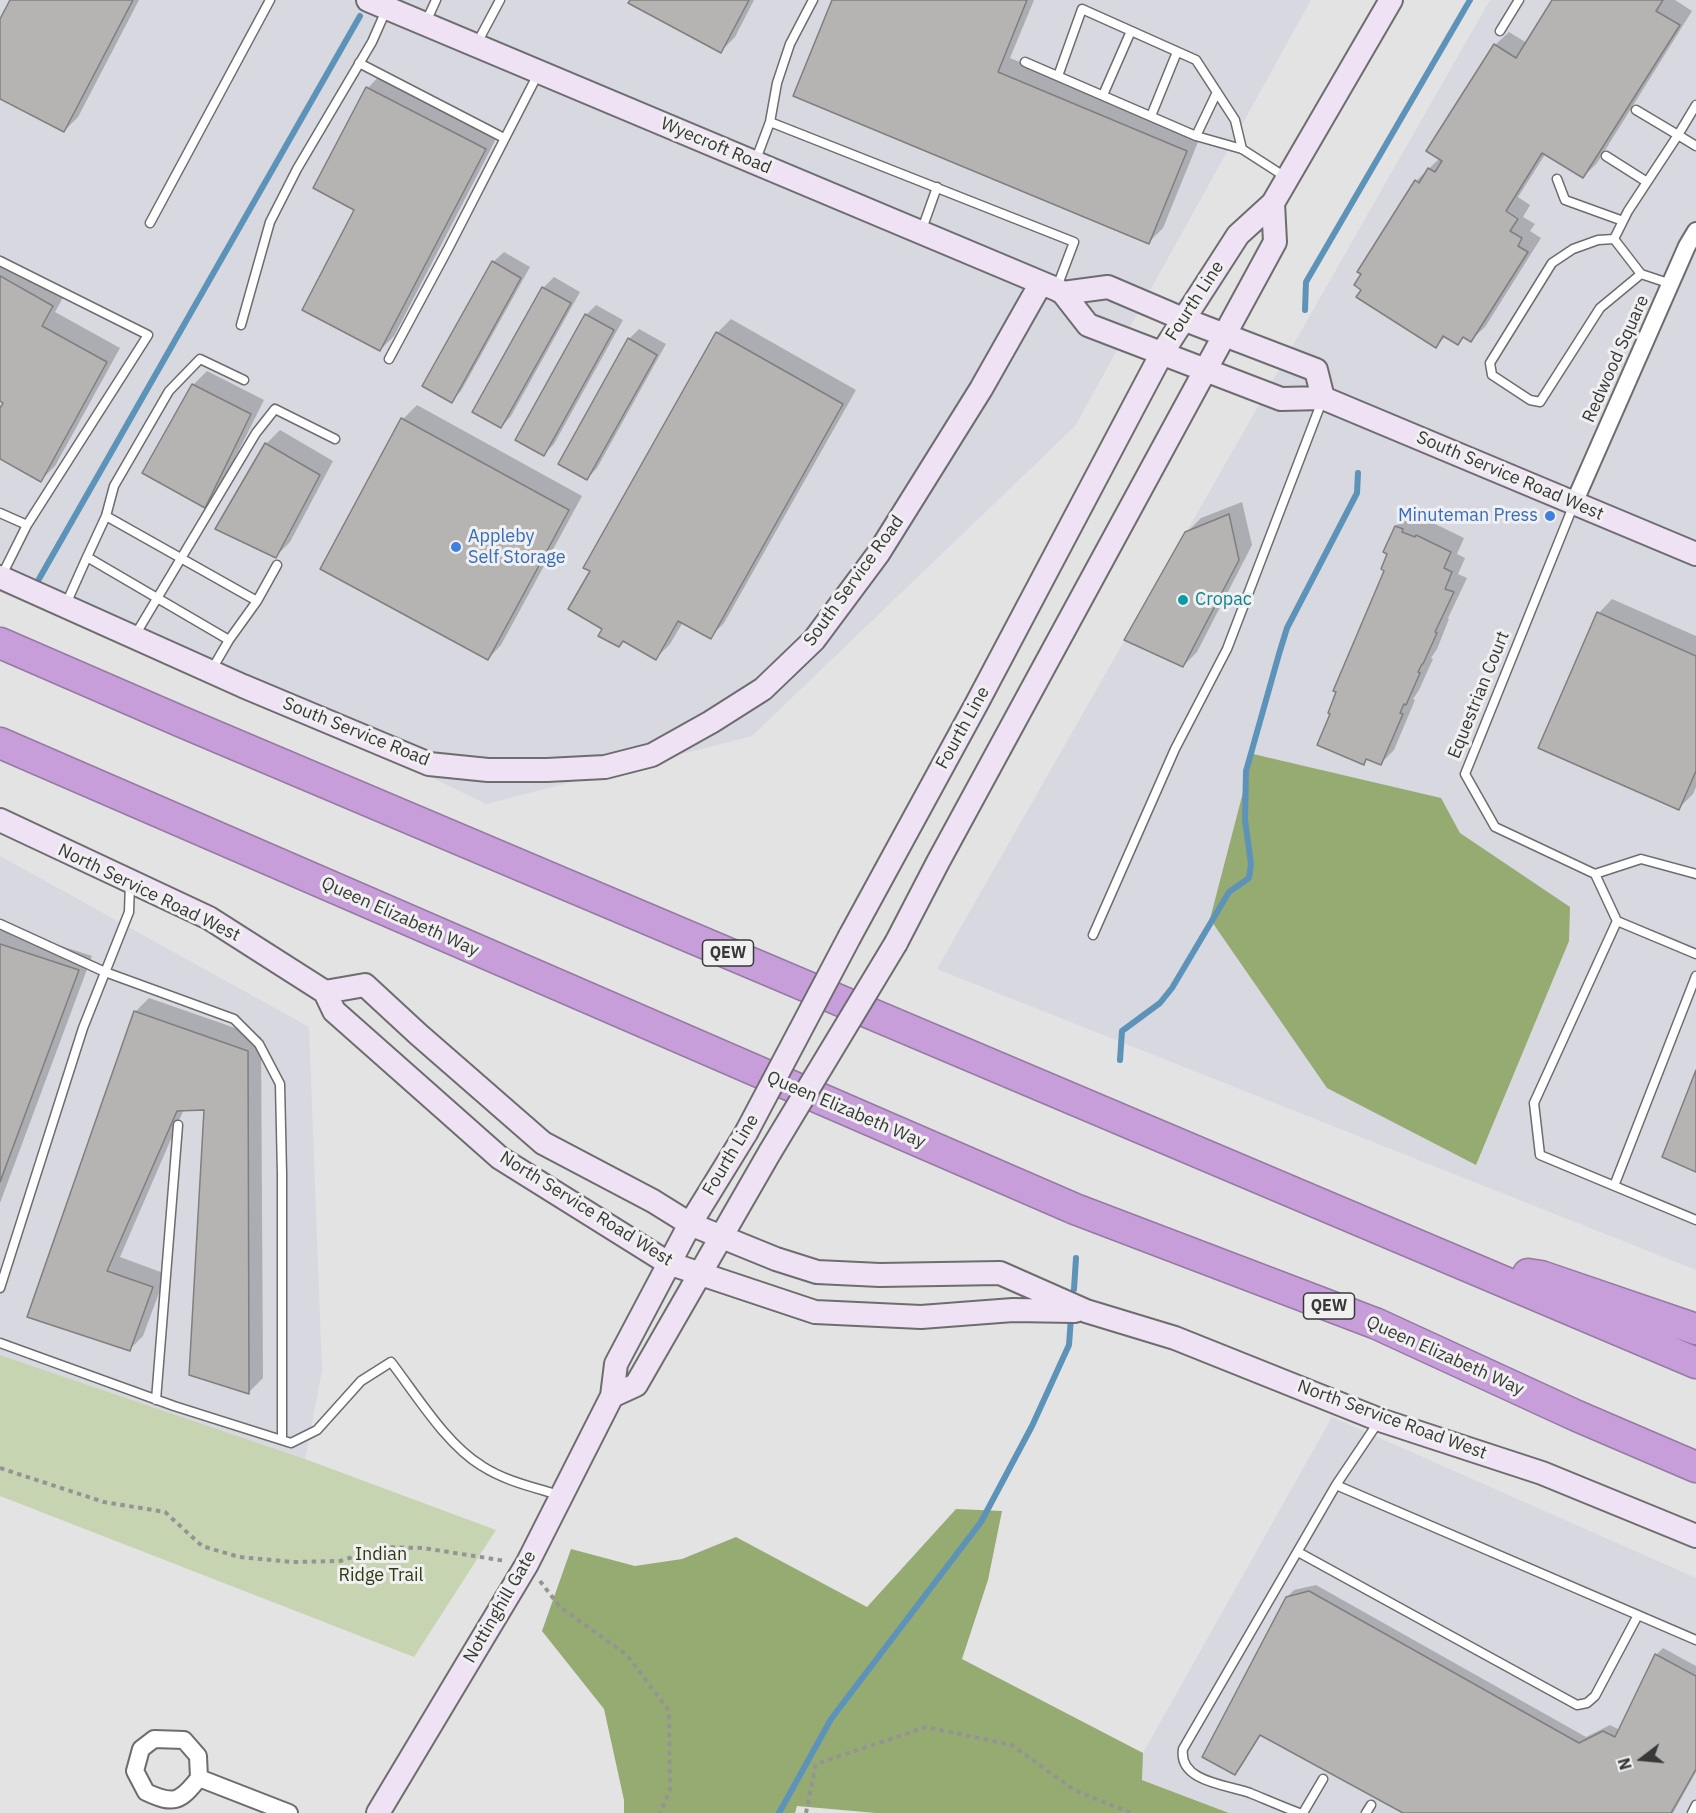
<!DOCTYPE html>
<style>
body{margin:0}
#map{position:relative;width:1696px;height:1813px;overflow:hidden;background:#e3e3e4;font-family:"IBM Plex Sans",sans-serif}
canvas{display:block}
.north{position:absolute;left:1612px;top:1729px;width:60px;height:60px;-webkit-text-stroke:4px #f0f0f1;paint-order:stroke;rotate:254deg;font-size:16px;font-weight:700;line-height:24px;text-align:center;color:#383839}
.north::after{content:'';display:block;margin:auto;width:21px;height:27px;background:#383839;clip-path:polygon(50% 0,100% 100%,50% 72%,0 100%)}
</style>
<div id="map">
<canvas width="1696" height="1813"></canvas>
<div class="north">N</div>
</div>
<script>
const context = document.querySelector('canvas').getContext('2d');
context.lineJoin = 'round';
function fill(path, color) {
  context.fillStyle = color;
  context.fill(path, 'evenodd');
}
function strokePath(path, color, width, dash) {
  context.strokeStyle = color;
  context.lineWidth = width;
  context.lineCap = dash ? 'butt' : 'round';
  context.setLineDash(dash || []);
  context.stroke(path);
}
function drawText(font, color, halo, rows, align = 'center') {
  context.font = font + ' "IBM Plex Sans",sans-serif';
  context.lineWidth = 6;
  context.setLineDash([]);
  context.textBaseline = 'middle';
  context.strokeStyle = halo;
  context.fillStyle = color;
  for (const [text, x, y, turn = 0] of rows) {
    context.save();
    context.translate(x, y);
    context.rotate((+turn || 0) * Math.PI / 180);
    context.textAlign = isNaN(turn) ? turn : align;
    if (halo) context.strokeText(text, 0, 0);
    context.fillText(text, 0, 0);
    context.restore();
  }
}
fill(new Path2D(`
 M0,0H1311L1075,426L752,736L486,804L0,567Z
 M1490,0H1696V1270L937,969Z
 M0,856L309,1027L322,1371L305,1459L0,1355Z
 M1332,1417L1696,1578V1813H1229L1141,1779L1143,1753Z`), '#d7d8e0');
fill(new Path2D(`
 M0,1355L305,1459L496,1530L414,1657L0,1496Z`), '#c7d4b2');
fill(new Path2D(`
 M1253,754L1441,798L1460,833L1570,907L1569,941L1476,1165L1327,1088L1210,919Z
 M956,1509L1002,1511L988,1580L962,1659L1143,1753L1142,1780L1229,1813H876L797,1806L795,1813H624V1800L604,1709L542,1631L571,1549L635,1566L682,1559L736,1537L867,1607Z`), '#96ab72');
fill(new Path2D(`
 M12,0H139L78,117L64,131L0,97V23Z
 M632,0H754L735,37L721,51Z
 M834,0H1034L1010,58L1200,137L1163,228L1149,242Z
 M1554,0H1675L1692,11L1597,163L1583,177L1546,153L1518,197L1530,205L1523,217L1535,224L1530,231L1541,238L1485,327L1471,340L1464,336L1458,343L1446,336L1436,346L1416,181L1440,158L1495,45L1509,32L1527,43Z
 M381,74L498,135L394,336L380,350L356,209L316,188L368,88Z
 M504,252L530,267L461,391L451,401L493,262Z
 M0,255L66,292L55,312L120,348L55,466L41,480L0,457V411L5,402L0,399Z
 M554,277L580,292L511,416L501,427L474,411L543,288Z
 M596,305L623,320L554,444L544,454L586,315Z
 M731,319L856,390L724,623L710,637L683,622L670,644L656,658L625,640L619,646L717,333Z
 M639,329L666,344L597,468L587,479L629,339Z
 M207,371L264,400L218,492L204,506L193,385Z
 M417,405L582,496L501,645L488,659L403,419Z
 M280,430L333,461L290,542L276,556L266,444Z
 M1242,502L1252,545L1197,652L1183,666L1186,533L1201,518Z
 M1410,512L1416,515L1415,518L1429,524L1431,522L1464,538L1457,554L1465,558L1458,574L1467,578L1448,618L1449,619L1437,649L1431,658L1433,659L1419,690L1413,699L1415,700L1394,750L1380,764L1368,758L1363,763L1386,570L1396,526Z
 M1612,599L1696,636V787L1693,794L1679,808L1599,613Z
 M0,926L92,956L0,1203Z
 M149,998L261,1037L263,1378L249,1392L205,1108L184,1109L120,1257L166,1274L143,1336L129,1350L29,1316L135,1012Z
 M1316,1585L1586,1737L1610,1725L1620,1730L1657,1654L1663,1648L1696,1666V1772L1673,1813H1406L1261,1734L1241,1767L1234,1773L1287,1597L1294,1590Z`), '#0003');
strokePath(new Path2D(`
 M1305,310L1306,282L1470,0
 M35,586L360,16
 M1120,1060L1122,1031L1160,1003L1172,988L1229,892L1249,878L1251,864L1245,820L1246,771L1279,654L1287,628L1357,493L1358,473
 M1074,1289L1076,1258
 M779,1813L831,1719L981,1522L1032,1426L1069,1345L1071,1317`), '#5d93b9', 6);
const building = new Path2D(`
 M10,0H133L64,132L0,99V19Z
 M630,0H749L721,53L628,3Z
 M832,0H1027L998,72L1187,151L1149,244L793,96Z
 M1552,0H1663L1656,11L1680,25L1583,178L1542,153L1506,211L1518,219L1510,231L1522,238L1518,246L1528,252L1471,342L1463,337L1458,345L1443,336L1436,348L1356,297L1361,290L1354,285L1361,274L1357,272L1415,180L1419,183L1428,168L1435,172L1442,161L1426,151L1494,44L1516,58Z
 M366,87L486,149L380,351L302,310L354,210L313,188Z
 M492,261L521,278L452,403L422,386Z
 M0,276L53,306L42,326L107,362L41,482L0,459V408L3,403L0,401Z
 M542,287L571,303L501,428L472,412Z
 M585,314L614,330L544,456L515,440Z
 M716,332L843,404L711,639L678,621L656,660L623,641L619,647L598,636L602,629L568,609L590,571L583,568Z
 M628,338L657,355L587,480L558,464Z
 M192,384L251,414L205,508L142,473Z
 M401,418L569,510L488,660L320,569Z
 M265,443L320,475L276,558L215,529Z
 M1229,514L1239,560L1183,667L1124,640L1185,532Z
 M1395,526L1403,529L1402,532L1415,537L1416,535L1451,552L1444,568L1452,572L1445,589L1454,592L1435,632L1437,633L1423,664H1422L1418,672L1420,673L1406,705L1404,704L1400,713L1403,714L1381,765L1366,759L1364,765L1317,745L1330,714L1328,713L1336,692L1333,691L1384,571L1381,569L1387,554L1383,552Z
 M1597,612L1696,656V771L1679,810L1538,748Z
 M0,944L79,970L0,1182Z
 M134,1011L248,1051L249,1394L189,1375L204,1110L177,1111L107,1271L153,1287L130,1351L27,1317Z
 M1696,1070V1172L1662,1157Z
 M1309,1591L1579,1743L1603,1731L1615,1737L1655,1654L1696,1676V1769L1671,1813H1403L1260,1735L1235,1775L1202,1757L1286,1597Z`);
fill(building, '#b5b4b3');
strokePath(building, '#807f7e', 1.5);
const lane = new Path2D(`
 M425,24L436,0
 M1500,31L1519,0
 M476,45L500,0
 M1025,62L1196,136L1242,149L1287,178
 M359,63L504,138
 M1058,76L1082,9L1196,60L1235,120L1242,149
 M1103,95L1131,31
 M1636,110L1678,135L1696,105
 M1151,116L1177,52
 M770,122L1074,242L1057,287
 M1196,136L1217,92
 M1606,156L1647,182
 M755,162L770,122L777,83L790,44L813,0
 M1557,179L1565,200L1623,221
 M150,223L270,0
 M921,232L937,187
 M1614,239L1628,211L1678,135L1696,146
 M0,261L148,335L27,525L1,577
 M1641,274L1600,308L1540,402L1530,400L1492,375L1490,363L1552,263L1573,249L1598,240L1614,239L1641,274L1671,284
 M241,325L270,222L297,169L372,42L387,8
 M389,359L448,249L539,72
 M1574,504L1465,774L1495,827L1595,874
 M0,513L27,525
 M106,516L114,486L169,391L200,359L244,380
 M87,557L106,516L257,601
 M66,604L87,557L229,640L211,671
 M134,637L256,433L275,409L335,439
 M229,640L257,601L277,565
 M1595,874L1617,921L1696,954
 M1595,874L1641,859L1696,874
 M1617,921L1534,1103L1540,1155L1696,1220
 M0,924L105,972L234,1019L259,1044L280,1084L282,1174V1440
 M1093,935L1175,749L1227,649L1322,401
 M1614,1186L1696,976
 M0,1288L83,1028L129,912L130,883
 M0,1343L174,1406L291,1443L317,1430L361,1381L391,1362C417,1396 446,1444 482,1466C505,1481 533,1487 559,1495
 M156,1400L178,1125
 M1336,1485L1696,1640
 M1298,1552L1577,1705L1587,1703L1595,1696L1638,1615
 M1299,1813C1283,1807 1267,1800 1250,1793C1228,1785 1178,1782 1183,1749L1336,1485L1379,1421
 M1303,1813L1323,1779
 M1366,1813L1371,1805
 M1692,1813L1696,1805`);
const street = new Path2D(`
 M1574,503L1687,246L1696,231
 M154,1739L184,1740L198,1756L199,1778C180,1802 174,1805 146,1792L135,1771L141,1749Z
 M199,1778L289,1813`);
const secondary = new Path2D(`
 M368,0L1056,289L1063,293L1088,325L1281,399L1323,398L1696,554
 M1063,293L1108,287L1183,319L1316,370L1323,398
 M0,577L243,686L429,764L488,770H547L605,767L652,755L711,722L763,689L814,640L878,554L981,389L1041,283
 M0,820L209,918L325,992L334,1011L500,1158L668,1263L815,1312L921,1317L1013,1310L1075,1311
 M850,936L977,703L1162,353L1238,235L1273,203L1391,0
 M896,943L938,862L1275,242L1273,203
 M325,992L365,985L418,1034L543,1143L653,1201L690,1224L776,1259L817,1272L880,1275L1000,1273L1086,1311L1175,1338L1380,1420L1542,1473L1696,1536
 M612,1396L636,1385L770,1152
 M378,1813L527,1564L612,1396L616,1364L690,1224L746,1133`);
const highway = new Path2D(`
 M0,643L182,722L1696,1363
 M0,743L1075,1209L1377,1324L1577,1416L1696,1467
 M1528,1274L1541,1276L1696,1329`);
strokePath(lane, '#6d6d6e', 11);
strokePath(street, '#6d6d6e', 20);
strokePath(secondary, '#6d6d6e', 26);
strokePath(highway, '#957aa2', 33);
strokePath(new Path2D(`
 M0,1468L104,1502L165,1512L202,1546L239,1557L293,1562L340,1561L384,1547L423,1548L506,1561
 M540,1581L560,1607L627,1655L669,1711L670,1790L660,1813
 M806,1813L816,1764L926,1727L1012,1745L1074,1790L1131,1813`), '#949495', 4, [4.5, 4.5]);
strokePath(lane, '#fff', 8);
strokePath(street, '#fff', 16);
strokePath(secondary, '#eee2f4', 22);
strokePath(highway, '#c79dda', 30);
const secondaryBridge = new Path2D(`
 M746,1133L850,936
 M770,1152L896,943`);
strokePath(secondaryBridge, '#6d6d6e', 26, []);
strokePath(secondaryBridge, '#eee2f4', 22);
for (const [x, y, r, color] of [
 [1550,516,6,"#3f7fe0"],
 [456,547,6,"#3f7fe0"],
 [1183,600,6,"#0f9aa8"]
]) {
  const dot = new Path2D();
  dot.arc(x, y, r, 0, 2 * Math.PI);
  context.fillStyle = color;
  context.fill(dot);
  strokePath(dot, '#f0f0f1', 2);
}
for (const [x, y, w] of [
 [728,953,51],
 [1329,1306,51]
]) {
  const box = new Path2D();
  box.roundRect(x - w / 2, y - 13, w, 26, 4.5);
  context.fillStyle = '#f0f0f1';
  context.fill(box);
  strokePath(box, '#383839', 1.5);
}
drawText('bold 16px', '#383839', null, [
 ["QEW",728,953],
 ["QEW",1329,1306]
]);
drawText('18px', '#383839', '#f0f0f1', [
 ["Wyecroft Road",716,146,23],
 ["Fourth Line",1195,301,-57],
 ["Redwood Square",1616,359,-66],
 ["South Service Road West",1510,476,23],
 ["South Service Road",854,581,-54],
 ["Equestrian Court",1479,695,-68],
 ["Fourth Line",963,728,-61],
 ["South Service Road",356,732,22],
 ["North Service Road West",149,893,26],
 ["Queen Elizabeth Way",400,917,24],
 ["Queen Elizabeth Way",846,1110,23],
 ["Fourth Line",731,1155,-59],
 ["North Service Road West",586,1209,32],
 ["Queen Elizabeth Way",1445,1356,24],
 ["North Service Road West",1392,1420,20],
 ["Nottinghill Gate",500,1607,-60]
]);
drawText('18px', '#366cbe', '#f0f0f1', [
 ["Minuteman Press",1538,516],
 ["Appleby",468,537,"left"],
 ["Self Storage",468,558,"left"]
], 'right');
drawText('18px', '#0d838f', '#f0f0f1', [
 ["Cropac",1195,600]
], 'left');
drawText('18px', '#2e3b10', '#f0f0f1', [
 ["Indian",381,1555],
 ["Ridge Trail",381,1576]
]);
</script>
